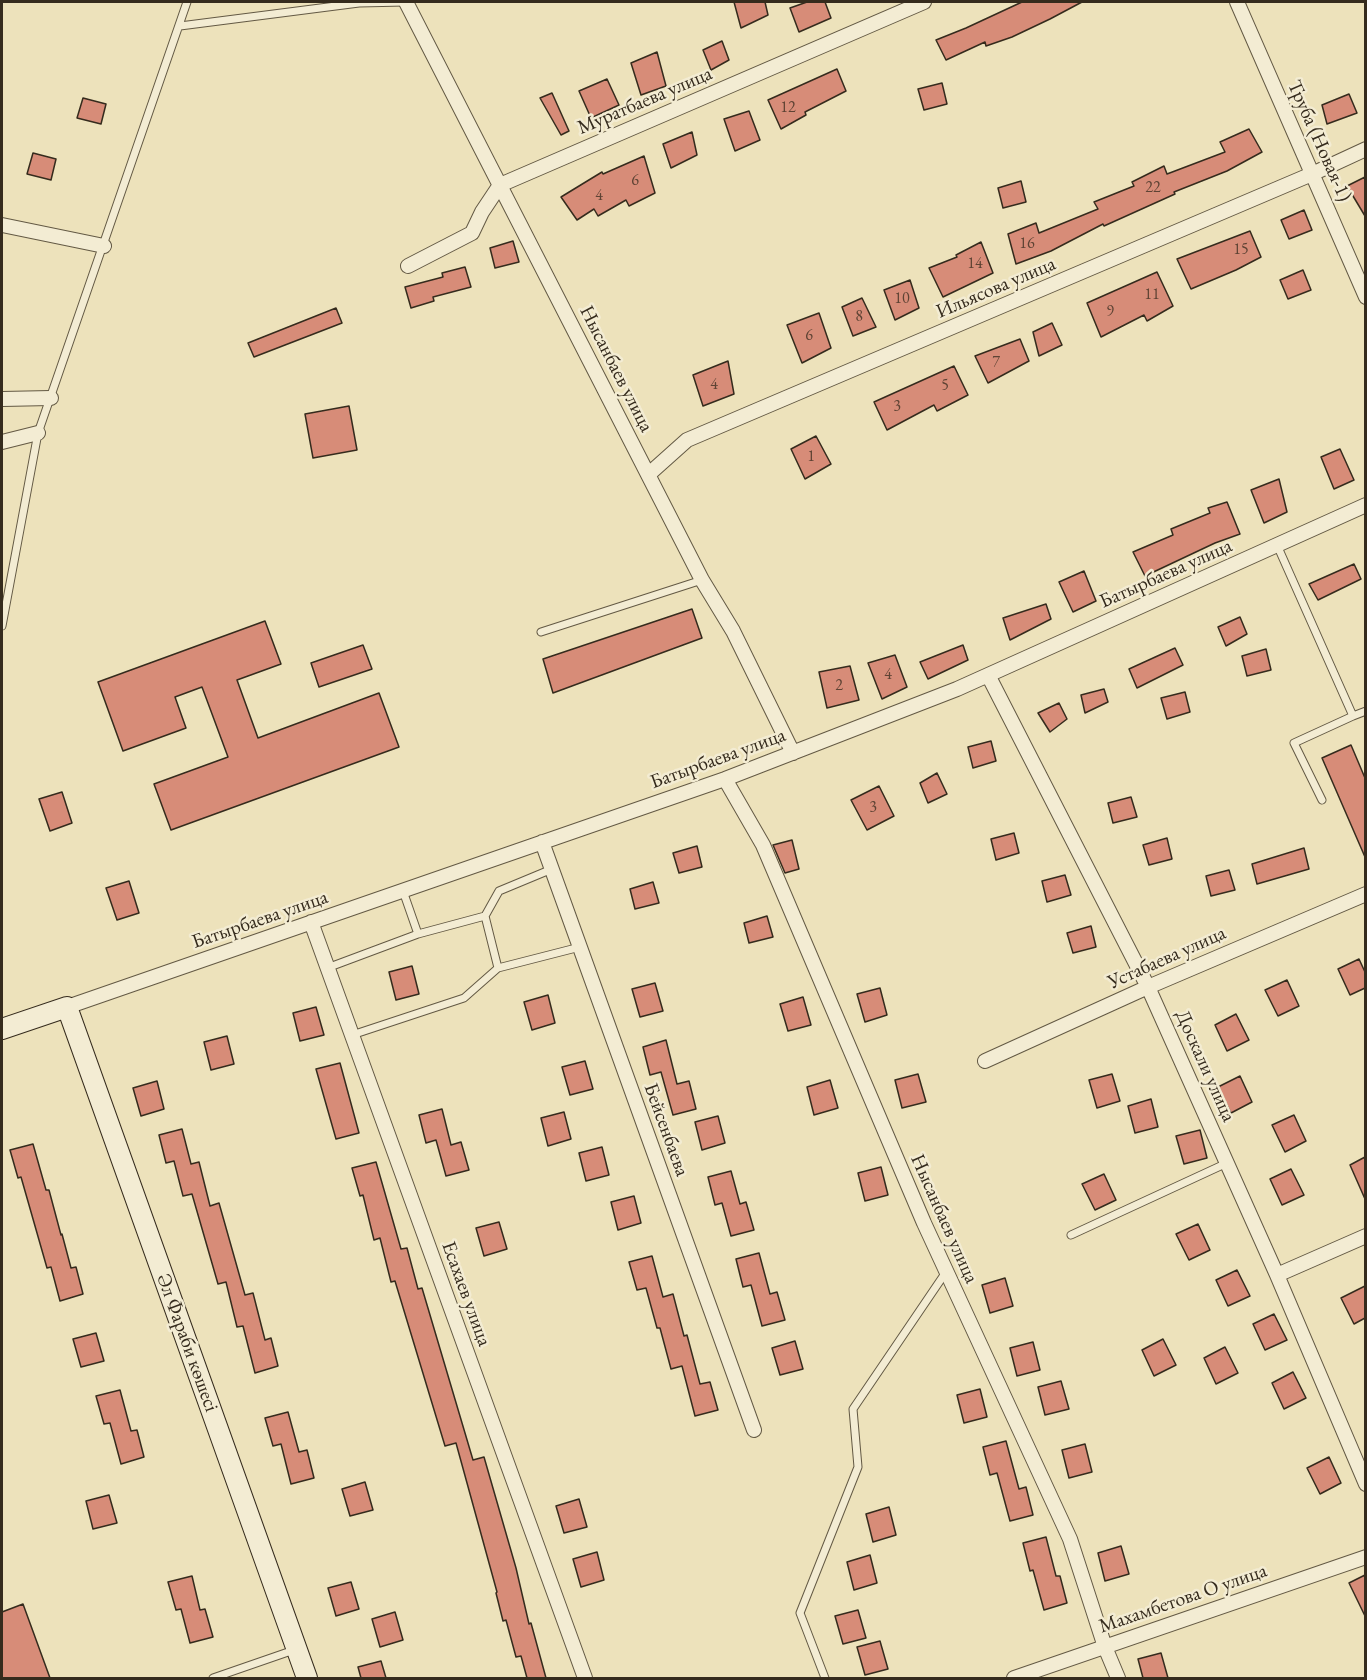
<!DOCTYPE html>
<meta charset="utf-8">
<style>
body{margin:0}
#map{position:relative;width:1367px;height:1680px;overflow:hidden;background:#ede2bb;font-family:"EB Garamond",serif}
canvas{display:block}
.frame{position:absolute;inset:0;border:3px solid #352b1d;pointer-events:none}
</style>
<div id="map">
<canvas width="1367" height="1680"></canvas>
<div class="frame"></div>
</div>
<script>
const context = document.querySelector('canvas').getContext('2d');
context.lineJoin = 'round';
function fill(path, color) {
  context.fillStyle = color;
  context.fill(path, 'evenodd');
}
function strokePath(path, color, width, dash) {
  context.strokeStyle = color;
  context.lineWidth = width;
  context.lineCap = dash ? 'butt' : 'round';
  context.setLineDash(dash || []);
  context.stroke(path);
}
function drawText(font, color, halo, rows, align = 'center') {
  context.font = font + ' "EB Garamond",serif';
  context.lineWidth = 5;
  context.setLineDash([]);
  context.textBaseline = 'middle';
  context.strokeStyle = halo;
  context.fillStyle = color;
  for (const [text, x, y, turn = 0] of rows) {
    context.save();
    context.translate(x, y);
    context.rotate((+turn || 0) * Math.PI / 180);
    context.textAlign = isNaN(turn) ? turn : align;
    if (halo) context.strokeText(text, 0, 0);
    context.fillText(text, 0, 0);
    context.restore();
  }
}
const building = new Path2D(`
 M734,2H765L768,15L741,28Z
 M807,2H825L831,18L799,32L790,8Z
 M1022,2H1082L1050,19L1012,37L986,46L985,42L946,60L936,40L966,28Z
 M722,41L729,60L711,70L703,50Z
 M657,52L666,86L641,95L631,63Z
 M837,69L846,91L805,112L806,115L781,129L768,100Z
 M607,79L619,105L591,118L579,91Z
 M942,83L947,104L924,110L918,89Z
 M552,93L569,131L561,135L540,98Z
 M1349,94L1357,113L1327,124L1322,105Z
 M83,98L106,104L101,124L77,118Z
 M749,111L760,140L735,151L724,119Z
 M1249,129L1262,152L1227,171L1174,192L1175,194L1104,226L1103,224L1051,251L1016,264L1008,234L1036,223L1039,233L1098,209L1094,202L1134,186L1132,182L1164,166L1167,174L1225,152L1220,142Z
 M692,132L697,155L671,168L663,144Z
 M33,153L56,159L51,180L27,174Z
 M644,156L655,193L629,206L626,200L598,216L594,209L577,220L561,197L602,172L603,174Z
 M1365,177V216L1347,186Z
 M1021,181L1026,202L1003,208L998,188Z
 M1304,210L1312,230L1289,239L1281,220Z
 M1250,231L1261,257L1236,270L1191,289L1177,259Z
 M513,241L519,262L495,268L490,248Z
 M981,242L993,273L943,297L929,268L957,257L956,255Z
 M465,267L471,287L433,297L434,301L411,308L405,287L443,277L442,273Z
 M1303,270L1311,290L1288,299L1280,280Z
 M1157,272L1173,306L1147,321L1144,315L1101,337L1087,303Z
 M910,280L919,308L895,320L884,290Z
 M862,298L876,327L853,336L842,307Z
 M336,308L342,323L254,357L248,343Z
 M819,313L831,348L802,363L787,325Z
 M1052,323L1062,345L1039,356L1033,332Z
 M1020,339L1029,361L988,383L975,356Z
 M728,361L734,394L703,406L693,375Z
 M954,366L968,395L937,411L934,405L887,430L874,402Z
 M349,406L357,450L313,458L305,414Z
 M816,436L831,464L805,479L791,449Z
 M1340,449L1354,480L1334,489L1321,457Z
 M1279,479L1287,512L1264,523L1251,490Z
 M1227,502L1240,534L1215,543L1145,576L1133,552L1173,535L1171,529L1210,513L1208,508Z
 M1354,564L1361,579L1318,600L1309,584Z
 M1084,571L1096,601L1073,612L1059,582Z
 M1046,604L1051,619L1010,640L1003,618Z
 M692,609L702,638L553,693L543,659Z
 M1240,617L1247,634L1226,646L1218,627Z
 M265,621L281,664L237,680L258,738L379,693L399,747L171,830L154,784L228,757L202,687L175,697L186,728L123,751L98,682Z
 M363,645L372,669L319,687L311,663Z
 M963,645L968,660L928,679L920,662Z
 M1175,648L1183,665L1137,688L1129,669Z
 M1266,649L1271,670L1247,676L1242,656Z
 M895,655L907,687L882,699L868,663Z
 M850,666L859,700L827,708L819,672Z
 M1104,689L1108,702L1085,713L1081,695Z
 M1185,692L1190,712L1167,719L1161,698Z
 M1059,703L1067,719L1050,732L1038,713Z
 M991,741L996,761L973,768L968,747Z
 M1351,745L1365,778V857L1322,758Z
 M937,773L947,794L928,803L920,783Z
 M879,786L894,816L867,830L851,800Z
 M62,792L72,823L50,831L39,799Z
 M1131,797L1137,817L1113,823L1108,803Z
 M1014,833L1019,853L996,860L991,839Z
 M1167,838L1172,859L1149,865L1143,845Z
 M792,840L799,869L785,873L773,845Z
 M697,846L702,867L679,873L673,853Z
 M1304,848L1309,869L1257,884L1252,864Z
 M1229,870L1235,890L1211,896L1206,876Z
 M1065,875L1071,895L1047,902L1042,881Z
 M129,881L139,913L117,920L106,888Z
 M653,882L659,903L635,909L630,889Z
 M767,916L773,937L749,943L744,923Z
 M1091,926L1096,947L1073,953L1067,933Z
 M1359,959L1365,972V988L1350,995L1338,969Z
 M412,966L419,994L396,1000L389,972Z
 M1287,980L1299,1006L1278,1016L1265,990Z
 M655,983L663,1011L640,1017L632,989Z
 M880,988L887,1015L865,1022L857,994Z
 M548,995L555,1023L532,1030L524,1002Z
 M803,997L811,1025L788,1031L780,1004Z
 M316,1007L324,1035L300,1041L293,1013Z
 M1236,1014L1249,1040L1227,1051L1215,1025Z
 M227,1036L234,1064L211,1070L204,1042Z
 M666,1040L677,1084L689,1081L696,1109L673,1115L661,1072L650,1075L643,1047Z
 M585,1061L593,1089L570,1095L562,1067Z
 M340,1063L359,1133L336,1139L316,1069Z
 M918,1074L926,1102L902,1108L895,1080Z
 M1112,1074L1120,1101L1097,1108L1089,1080Z
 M1240,1076L1252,1102L1231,1113L1218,1087Z
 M830,1080L838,1108L814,1115L807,1087Z
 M157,1081L164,1109L141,1116L133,1088Z
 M1151,1099L1158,1127L1135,1133L1128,1106Z
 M442,1109L451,1145L461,1142L469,1170L446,1176L436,1140L426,1143L419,1115Z
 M564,1112L571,1139L548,1146L541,1118Z
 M1294,1115L1306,1141L1285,1152L1272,1125Z
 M718,1116L725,1143L702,1150L695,1122Z
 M182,1129L191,1164L199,1162L210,1206L219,1203L245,1295L253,1293L265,1340L271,1338L278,1366L255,1373L243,1326L237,1327L226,1282L218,1284L192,1194L183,1196L174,1161L166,1163L159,1135Z
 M1200,1130L1207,1158L1184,1164L1176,1136Z
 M33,1144L46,1190H49L61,1235L62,1234L71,1268L76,1267L83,1294L60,1301L51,1267L47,1268L21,1177L18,1178L10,1150Z
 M602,1147L609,1175L586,1181L579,1153Z
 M1365,1157V1199L1350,1165Z
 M376,1162L401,1249L407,1248L418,1289L422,1288L473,1460L484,1457L516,1568L529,1624L531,1623L546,1678H527L521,1656L516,1657L506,1620L503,1621L496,1593L497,1592L456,1443L445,1446L395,1281L391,1282L380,1238L374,1240L363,1195L360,1196L352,1168Z
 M881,1167L888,1195L865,1201L858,1173Z
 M1291,1169L1304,1195L1282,1205L1270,1179Z
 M731,1171L740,1204L746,1202L754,1230L731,1236L722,1203L715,1205L708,1177Z
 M1104,1174L1116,1200L1095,1210L1082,1184Z
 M634,1196L641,1223L618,1230L611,1202Z
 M499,1222L507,1249L484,1256L476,1228Z
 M1198,1224L1210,1250L1189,1260L1176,1234Z
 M759,1253L770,1294L777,1292L785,1320L762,1326L751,1285L743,1287L736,1259Z
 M652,1256L663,1297L673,1294L684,1336L687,1335L700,1384L710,1382L718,1410L695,1416L682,1366L671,1369L660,1328H657L646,1288L637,1290L629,1262Z
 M1237,1270L1250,1296L1228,1306L1216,1280Z
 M1005,1278L1013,1306L990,1313L982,1285Z
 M1365,1286V1318L1354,1324L1341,1298Z
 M1274,1314L1287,1340L1265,1350L1253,1324Z
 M96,1333L104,1361L81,1367L73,1339Z
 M1163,1339L1176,1365L1154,1376L1142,1350Z
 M795,1341L803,1369L780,1375L772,1348Z
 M1033,1342L1040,1370L1017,1376L1010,1348Z
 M1225,1347L1238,1373L1216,1384L1204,1358Z
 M1293,1372L1306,1398L1284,1409L1272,1383Z
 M1061,1381L1069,1409L1045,1415L1038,1387Z
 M980,1389L987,1417L964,1423L957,1395Z
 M120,1390L131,1431L137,1430L144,1457L121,1464L110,1423L104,1424L96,1396Z
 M288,1412L299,1452L307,1450L314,1478L291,1484L281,1444L273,1446L265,1418Z
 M1006,1441L1019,1489L1026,1487L1033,1515L1010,1521L997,1473L990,1475L983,1447Z
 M1085,1444L1092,1472L1069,1478L1062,1450Z
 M1329,1457L1341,1483L1320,1494L1307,1468Z
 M365,1482L373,1510L350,1516L342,1489Z
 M109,1495L117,1523L93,1529L86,1501Z
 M579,1499L587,1527L564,1533L556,1506Z
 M889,1507L896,1535L873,1542L866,1514Z
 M1046,1537L1056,1576H1060L1067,1603L1044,1610L1033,1570L1030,1571L1023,1543Z
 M1121,1546L1129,1574L1105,1581L1098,1553Z
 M597,1552L604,1580L581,1587L573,1559Z
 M870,1555L877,1583L854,1590L847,1562Z
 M1365,1575V1616L1349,1583Z
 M192,1576L200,1610L205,1609L213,1637L190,1643L181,1609L176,1610L168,1582Z
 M351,1582L359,1609L336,1616L328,1588Z
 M23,1604L50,1678H2V1612Z
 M858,1610L866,1638L843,1644L835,1616Z
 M395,1612L403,1640L380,1647L372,1619Z
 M880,1641L888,1669L865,1675L857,1647Z
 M1161,1653L1168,1678H1143L1138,1659Z
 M381,1661L386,1678H361L358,1667Z`);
fill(building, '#d78c78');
strokePath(building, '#352b1d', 1.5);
const lane = new Path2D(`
 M180,26L359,3L405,2
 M1277,545L1353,716L1366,711
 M2,626L38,433L187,2
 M541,632L702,580
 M1322,800L1294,743L1353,716
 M403,891L418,934
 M485,916L498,968
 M327,968L418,934L485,916L499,891L552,869
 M352,1035L464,998L498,968L580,947
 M1071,1235L1227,1163
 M213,1678L294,1650
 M825,1678L800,1613L858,1467L853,1409L946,1272`);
const street = new Path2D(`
 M406,2L702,580L733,631L793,753
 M1237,2L1366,297
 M2,225L104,246
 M408,266L472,233L482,212L500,185L924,2
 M2,399L51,398
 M2,442L38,433
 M649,474L687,440L1312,174L1366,149
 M988,675L1148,987L1277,1275L1366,1484
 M725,779L763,845L924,1223L1070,1539L1105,1647L1118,1678
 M542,842L754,1430
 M311,922L585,1678
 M67,1007L725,779L957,689L1366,505
 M985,1061L1148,987L1366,894
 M1277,1275L1366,1236
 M1014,1678L1366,1557`);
const secondary = new Path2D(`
 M2,1029L67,1007L307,1678`);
strokePath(lane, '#635944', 9);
strokePath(street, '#635944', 16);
strokePath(secondary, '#352b1d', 22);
strokePath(lane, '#f3ecd3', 7);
strokePath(street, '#f3ecd3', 14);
strokePath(secondary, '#f3ecd3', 20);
drawText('16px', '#5e4334', null, [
 ["12",788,108],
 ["6",635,181],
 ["22",1153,188],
 ["4",599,196],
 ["16",1027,244],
 ["15",1241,250],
 ["14",975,264],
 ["11",1152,295],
 ["10",902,299],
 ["9",1110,312],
 ["8",859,317],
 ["6",809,336],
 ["7",996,363],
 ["4",714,385],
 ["5",945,386],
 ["3",897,407],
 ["1",811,457],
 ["4",888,675],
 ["2",839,686],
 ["3",873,808]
]);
drawText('20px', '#352b1d', '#f3ecd3', [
 ["Муратбаева улица",645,101,-23],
 ["Труба (Новая-1)",1319,141,66],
 ["Ильясова улица",996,288,-23],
 ["Нысанбаев улица",616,369,63],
 ["Батырбаева улица",1166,574,-24],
 ["Батырбаева улица",718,759,-20],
 ["Батырбаева улица",260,920,-19],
 ["Устабаева улица",1167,958,-24],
 ["Доскали улица",1205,1066,66],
 ["Бейсенбаева",666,1130,70],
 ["Нысанбаев улица",944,1219,66],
 ["Есахаев улица",466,1294,70],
 ["Әл Фараби көшесі",187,1343,70],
 ["Махамбетова О улица",1183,1599,-19]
]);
</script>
